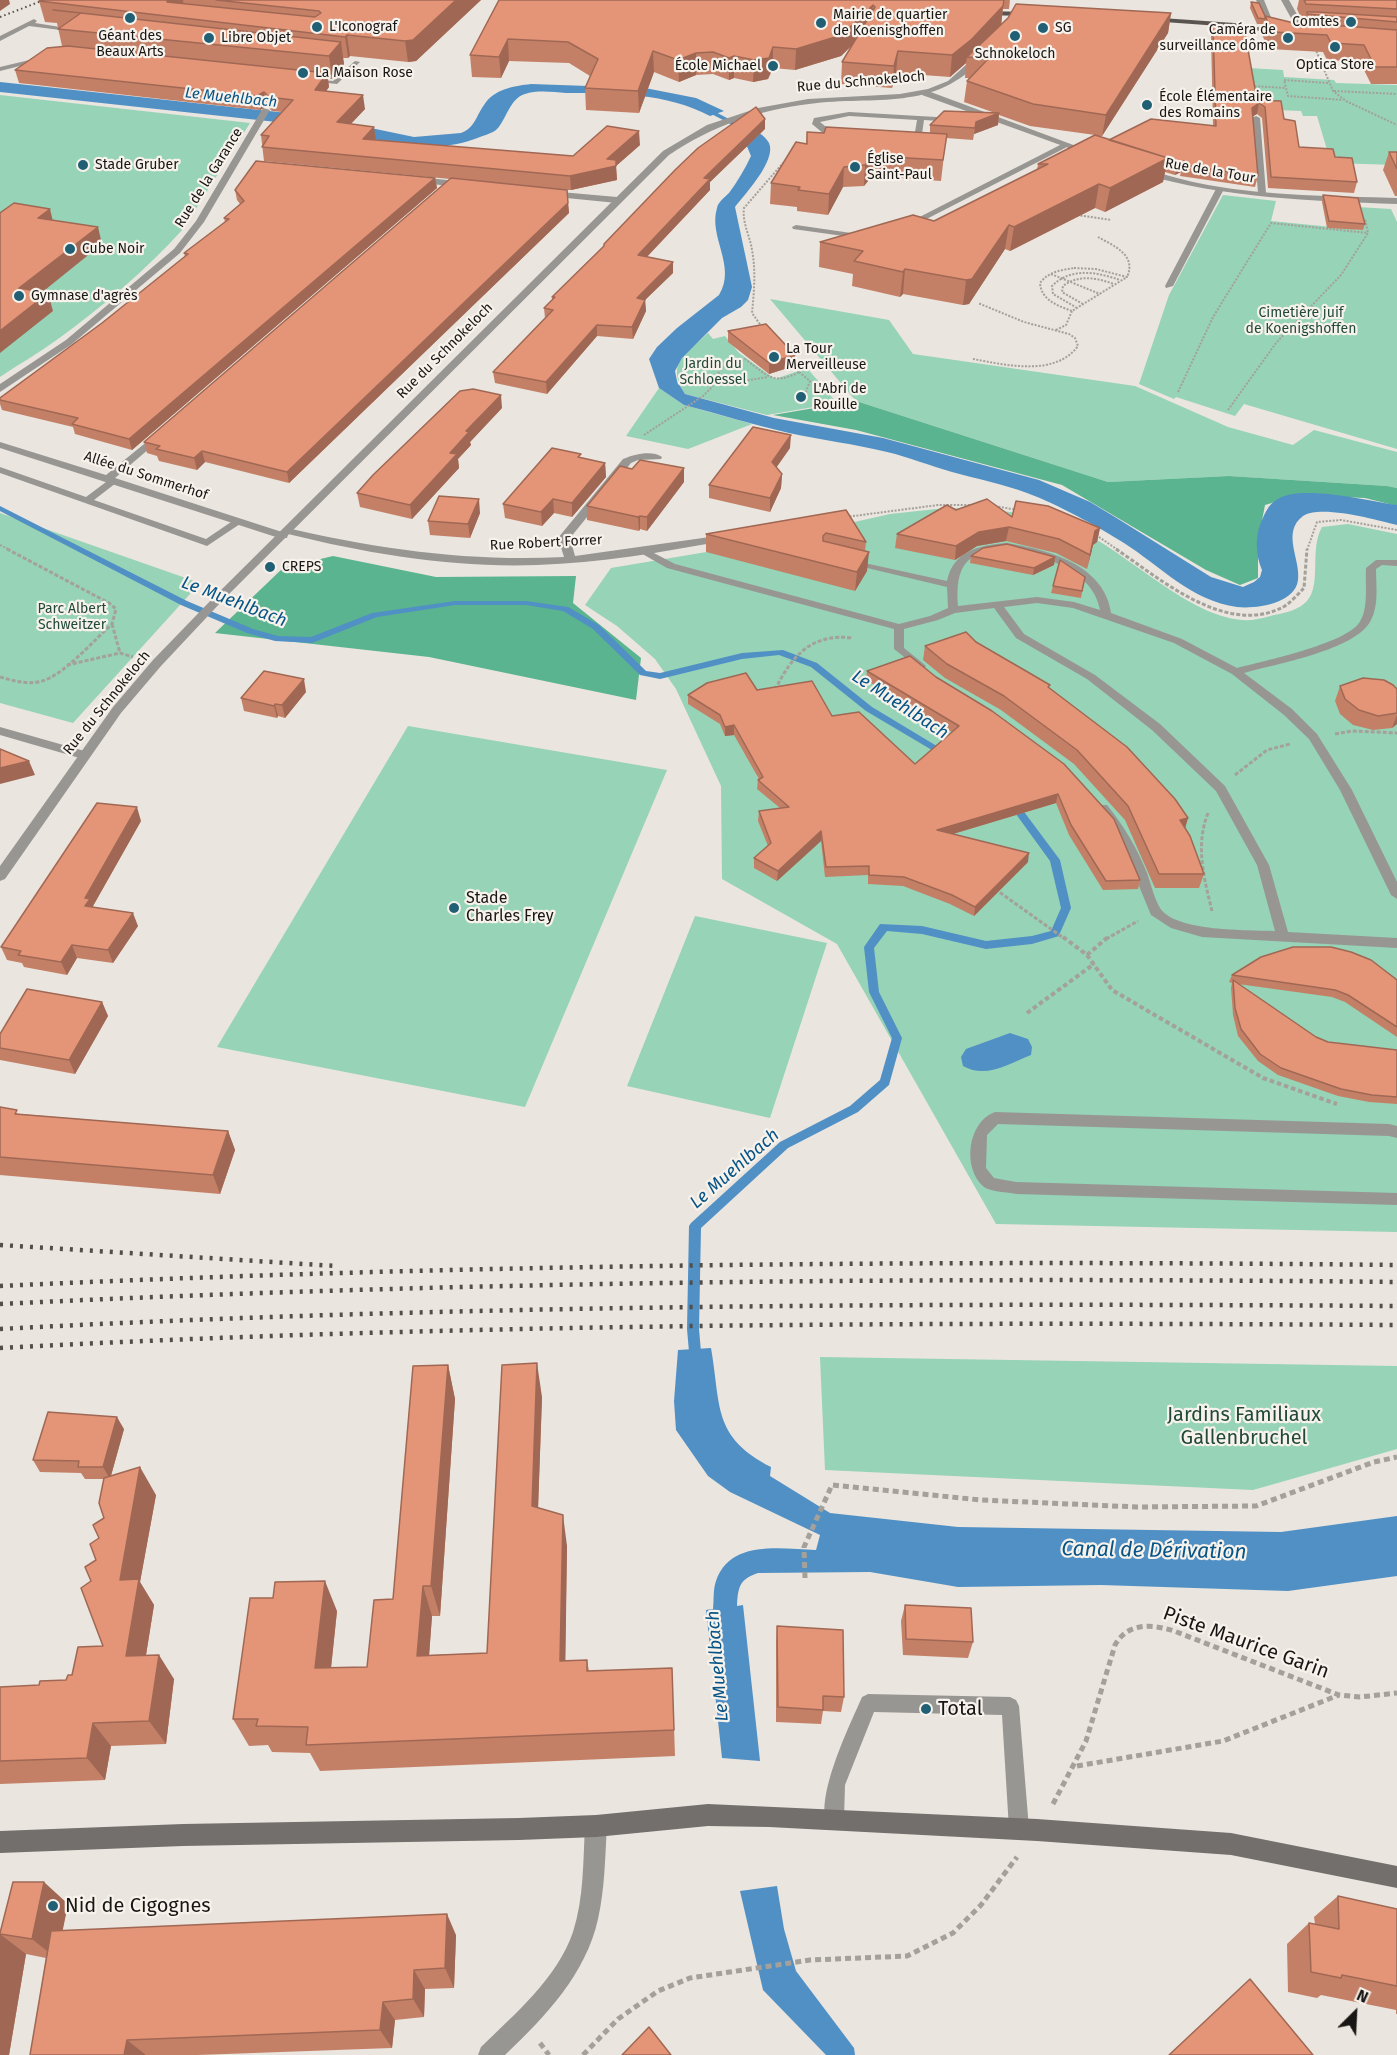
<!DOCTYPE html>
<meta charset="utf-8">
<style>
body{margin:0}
#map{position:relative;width:1397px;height:2055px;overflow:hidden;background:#eae5de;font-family:"Fira Sans",sans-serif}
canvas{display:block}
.north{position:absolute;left:1325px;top:1983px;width:60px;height:60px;-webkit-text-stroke:4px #f7f2eb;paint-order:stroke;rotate:24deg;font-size:16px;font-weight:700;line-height:24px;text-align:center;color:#181614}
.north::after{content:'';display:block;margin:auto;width:21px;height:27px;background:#181614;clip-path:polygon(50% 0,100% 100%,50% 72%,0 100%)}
</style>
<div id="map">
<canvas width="1397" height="2055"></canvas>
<div class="north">N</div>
</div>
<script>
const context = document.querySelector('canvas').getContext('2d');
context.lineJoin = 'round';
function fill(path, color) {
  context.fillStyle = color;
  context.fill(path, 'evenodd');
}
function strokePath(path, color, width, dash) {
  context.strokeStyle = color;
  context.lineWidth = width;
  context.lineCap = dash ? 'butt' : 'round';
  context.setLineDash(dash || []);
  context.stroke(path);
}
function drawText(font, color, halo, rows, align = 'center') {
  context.font = font + ' "Fira Sans",sans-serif';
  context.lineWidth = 4.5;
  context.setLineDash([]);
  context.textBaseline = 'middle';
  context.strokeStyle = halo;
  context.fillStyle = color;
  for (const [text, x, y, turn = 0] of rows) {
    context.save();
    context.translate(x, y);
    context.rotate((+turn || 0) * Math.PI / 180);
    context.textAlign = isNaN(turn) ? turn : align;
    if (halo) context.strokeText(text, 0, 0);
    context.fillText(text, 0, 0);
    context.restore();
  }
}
fill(new Path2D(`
 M1248,68L1283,70L1284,77L1334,80L1336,83L1397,85V165L1331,163L1317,116H1303L1301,111L1255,109Z
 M0,95L250,123L183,229C146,270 102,307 58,339C39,353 19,364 0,377Z
 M1223,195L1276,201L1271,221L1362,230L1357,207L1391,209L1397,222V449L1244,404L1235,416L1176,397L1174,399L1139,384L1169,295Z
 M770,299L889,320L913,354L1135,386L1228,427L1293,445L1314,430L1397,452V488L1387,486L1229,476L1108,482L856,401Z
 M708,333L713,339L725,336L739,353L775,379L807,368L837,403L767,415L685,394C665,363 686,354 708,333Z
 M659,388L684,405L752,424L688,449L626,436Z
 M946,508C990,509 1034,511 1076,529C1128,551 1194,624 1252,620C1259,619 1267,617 1274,615C1285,613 1299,610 1307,601C1322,584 1309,550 1322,527L1348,524L1397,534V1232L996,1224L837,944L722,879L721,786L676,689L655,659L617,626L585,605L611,568L766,542L890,514Z
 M0,513L200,583L73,723L0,703Z
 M408,726L667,770L525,1107L217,1047Z
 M695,916L827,943L770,1118L627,1086Z
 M820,1357L1397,1366V1449L1253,1490L825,1470Z`), '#96d3b7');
fill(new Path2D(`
 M856,401L1108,482L1229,476L1387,486L1397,488V506L1365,498L1299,495L1265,505L1258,541V578L1240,585L1206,570L1062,485L856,430L773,415Z
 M333,556L436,577L576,576L573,603L641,658L636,700L429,657L215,633L283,568Z`), '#59b48f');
fill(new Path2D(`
 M0,82L343,119L342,122L414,137L461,133C475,128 476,116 484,105C494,89 514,86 531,84L645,88L696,98L724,111L710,116C667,93 614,93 566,93C553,92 537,90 525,94C510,98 506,120 497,129C493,133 485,135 480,137C433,157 378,141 332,128L0,92Z
 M747,125C754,130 765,135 769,143C777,160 745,194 735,207L752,287L748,300L741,307L722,318L682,358L675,371L677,381L685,394L774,418L883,438L1039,480L1090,502L1115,517L1211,577L1243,587L1254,582L1260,577L1262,570C1256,557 1255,538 1260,525C1264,515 1268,504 1278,499C1301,484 1369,501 1397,505V525C1378,520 1320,504 1303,516C1281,532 1301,560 1298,580C1295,604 1256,609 1237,607C1192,601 1160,566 1124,543C1097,526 1057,504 1027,493C1003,484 977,479 952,472C930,466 909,457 887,452C855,444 821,440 789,433C754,425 719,414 684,405L659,388L649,359L657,347L677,328L719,295C737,266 708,237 717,208C718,202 725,197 729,193C737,182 745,169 751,156L746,144Z
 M1010,1033L1028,1039L1032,1047L1031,1055C1008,1064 986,1079 963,1066L961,1057L966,1049Z
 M711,1348C721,1405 712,1437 771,1467L770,1476L830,1513L958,1527L1281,1532L1397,1516V1576L1288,1591L1101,1585L958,1587L870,1572L758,1573C739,1579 738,1588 737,1606L743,1605L760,1761L722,1758L706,1610L713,1609C714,1600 713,1589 716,1581C730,1539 782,1549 816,1550L820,1535L730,1492L708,1476L676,1430L674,1401L678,1350Z
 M777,1886L784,1929L796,1971L854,2048L855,2055H826L763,1990L740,1891Z`), '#5190c5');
fill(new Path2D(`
 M704,106L748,129L749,130L744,131L702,109V107Z
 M0,506L187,601L253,629L278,636L311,637L372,613L455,601H526L568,607L599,625L646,671L660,673L742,653L783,650L817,663L872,707L950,754L945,757L942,756L866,711L811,667L779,655L742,659L660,679L640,675L593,629L563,611L526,605H455L377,617L312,643L275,641L247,633L181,605L0,511Z
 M1013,800L1016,801L1060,860L1071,908L1060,933L1059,936L1032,944L986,949L922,934L887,931L874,948L879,992L902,1038L889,1085L858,1112L788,1148L701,1228L699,1329L702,1363L700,1367L696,1368L692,1367L690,1363L687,1329L689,1226L691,1223L780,1142L850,1106L880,1080L892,1038L869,992L864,947L880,924L922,926L986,941L1032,936L1051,931L1061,908L1050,861L1008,803Z`), '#5190c5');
strokePath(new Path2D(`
 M1315,48L1333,91L1346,101L1397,125
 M1328,83L1284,80L1288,96L1343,100
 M1251,86L1286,88
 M1334,91L1397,94
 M1077,215L1111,220
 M1098,237C1114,246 1137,255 1127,277
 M1074,268L1096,269L1127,277L1072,311C1058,306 1041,300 1040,283C1048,272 1061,270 1074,268Z
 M1051,274L1100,294
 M1083,304L1062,292L1063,286C1079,274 1097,278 1114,284
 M1077,308L1053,294L1052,286C1071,267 1097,272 1120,280
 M762,327L752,313C754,292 756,271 752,250C750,236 742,223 744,208L783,163
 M1056,330L1066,325L1072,311
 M973,359C1006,365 1055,377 1078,346L1075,338L1069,334L1024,322L978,303
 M799,372L810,381L805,394
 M716,381H743L768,377
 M1178,392L1213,317L1271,223L1368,233
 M1228,410L1276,343L1341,275L1368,233L1365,219
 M644,435L703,396L712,387L721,368L745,359C767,375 773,386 799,372V368L792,359
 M995,506L1017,510
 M846,517L938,505H973
 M1096,535L1118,550
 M0,545L10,550
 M1307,550L1317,522L1341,520L1397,530`), '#a4a09a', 2, [2, 1.5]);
strokePath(new Path2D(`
 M1116,549C1159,578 1223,634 1279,609C1288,606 1297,595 1304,588L1307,549
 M112,624L120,653
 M67,665L120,653L133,657
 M0,677C14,681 28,685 42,681C64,675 94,640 112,624L116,609L109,603L7,549
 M775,690C792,655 812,633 853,638
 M1335,734L1352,731L1397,733
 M1235,775L1267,750L1290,744
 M1208,813C1195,846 1204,878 1212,911
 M995,889L1065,939
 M1106,939L1138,921`), '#a4a09a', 3, [4, 2]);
strokePath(new Path2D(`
 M1063,937L1087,955L1112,990L1263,1078L1337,1104
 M1087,955L1108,937
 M1027,1013L1094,964`), '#a4a09a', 4, [4.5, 3]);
strokePath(new Path2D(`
 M805,1578L804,1547L832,1485L981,1500L1137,1507L1256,1506L1374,1462L1397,1457
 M1077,1766L1223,1741L1339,1695
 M1053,1804L1086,1741L1115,1645C1128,1622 1152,1624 1174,1631L1339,1695L1360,1697L1397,1693
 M540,2043L549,2055
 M583,2055L618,2019L658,1991L690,1978L810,1960L907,1956L953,1933L981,1905L1017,1857`), '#a4a09a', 5, [6, 4]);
fill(new Path2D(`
 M34,19L37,21L35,23L79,30L76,32L29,26L0,41V36Z
 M42,57L44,60L0,71V67Z
 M355,61L360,62L337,84L308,81L311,79L333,81Z
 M849,112L954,118L958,120L954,122L924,120L921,141L917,143L904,140L914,138L917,120L849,116L820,122L830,130L844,134L845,136L841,138L824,134L812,124L814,118Z
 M1256,116L1260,118L1266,193L1262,195L1258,193L1252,118Z
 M1064,143L1071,145L909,228L902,226Z
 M1217,187L1224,189L1173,286L1166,288L1165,286Z
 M796,225L865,235L869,237L865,239L793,229L792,227Z
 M0,467L86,497L110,479H116V483L94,500L206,539L234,520H242L243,522L207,546L0,473Z
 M1006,543C1047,549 1105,565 1111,613L1182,639L1237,668C1264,661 1344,644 1359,623C1369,609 1365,585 1366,568L1376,560H1397V566L1382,565L1376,569C1376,586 1379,605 1371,620C1357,650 1275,664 1244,673L1292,709L1317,734L1352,790L1397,882V899L1391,895L1340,790L1309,739L1284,715L1232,674L1174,643L1073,608L1037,603L1004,607L1024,634L1095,675L1160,724L1225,786L1269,865L1288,932L1397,938V948L1202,937L1171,928L1151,915L1122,845L1097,808L1099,805H1107C1124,826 1137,848 1147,873C1151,884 1154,898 1160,908C1175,932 1249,930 1275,931L1257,865L1216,791L1152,730L1087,679L1016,638L994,608L955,613L938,620L904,629V648L925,665L926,667L921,670L894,649V629L667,568L639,552L640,550H648L675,564L899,624L930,616L948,608L947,587L846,563V559L947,581C953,551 980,545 1006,543ZM1006,549C1041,555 1093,569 1100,610L1074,602L1037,597L958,606C955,566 966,551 1006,549Z
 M995,1112L1389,1124L1397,1126V1138L1389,1136L998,1124L987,1135L986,1168L994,1178L1016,1182L1397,1193V1205L1016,1194C1007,1192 992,1192 984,1187C962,1169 967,1122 995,1112Z
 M868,1694L1010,1697L1016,1700L1019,1706L1029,1829L1026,1836L1019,1839L1012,1836L1009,1829L1002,1715L874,1712L845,1785L844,1819L841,1826L834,1829L827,1826C815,1796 849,1727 862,1697Z`), '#989693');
fill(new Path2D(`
 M922,91H928L1095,153L1088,155L922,95Z
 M263,108L270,110L204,222L180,253L72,344L0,392V384L66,340L174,249L196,221Z
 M1145,169C1166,175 1186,181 1208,185C1270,196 1334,196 1397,198V204C1310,201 1226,198 1142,174L1141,172Z
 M418,177L466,182L470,185L466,188L415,182L414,180Z
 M549,191L617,197L621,200L617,203L546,196V192Z
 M160,431L165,434L164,436L115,478L282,532L283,529L287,528C378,549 470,562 564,557L558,538L623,459C635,454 652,450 662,457L661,459L638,460L631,463L570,538L575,556L724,535L730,538L724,541C662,552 600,563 537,565C453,568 369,554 288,534L287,538H279L0,448V442L106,475Z
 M0,727L88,752L89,755L83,759L0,735Z
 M596,1815L603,1819L607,1826C605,1857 605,1888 598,1919C586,1974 545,2017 505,2055H478L481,2047C514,2015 558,1977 573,1932C584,1898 583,1861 585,1826L589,1819Z`), '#989693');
fill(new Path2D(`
 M1256,0H1264L1277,32L1270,30Z
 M1281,0H1289L1299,18L1302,37L1295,35L1291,18Z
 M977,55L984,57C934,113 876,95 809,104C758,110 712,126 669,155L222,601L161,666L121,713L5,879L0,881V866L113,707L153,660L214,597L663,151L707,125L758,108L808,99L900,94L928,89L948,81Z`), '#989693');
fill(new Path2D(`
 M708,1804L1037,1819L1231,1833L1397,1866V1888L1231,1855L1037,1841L769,1827L708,1826L596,1837L519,1840L183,1846L0,1853V1831L183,1824L519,1818L596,1815Z`), '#736f6c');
fill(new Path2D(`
 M982,11L1030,12L1034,14L1030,16L979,15Z
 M1147,17L1234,23L1285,32L1281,34L1234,27L1150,21Z`), '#595450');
strokePath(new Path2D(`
 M0,17L44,0`), '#514e4a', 2, [1.5, 3]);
strokePath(new Path2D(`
 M0,1245L336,1266
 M0,1286C465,1264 932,1260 1397,1265
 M0,1304C465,1281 932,1277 1397,1282
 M0,1329C465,1304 932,1303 1397,1306
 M0,1348C466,1323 931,1322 1397,1325`), '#514e4a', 4.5, [3, 7]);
fill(new Path2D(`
 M41,0H481L416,61L408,62L350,56L348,58H343L344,64L332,79L328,78L329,87L326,91L365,109L351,124L376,140L573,156L640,145L616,166L617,180L571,190H567L569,213L289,483L205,462L197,470L159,461L157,456L147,453L144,442L450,179L264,161L261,135L282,112L272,111L267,106L260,110L19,83L15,70L62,46L57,23L45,22L39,1Z
 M499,0H1010L1009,9H1003L1001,25L1171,13L1168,33L1102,136H1096L1109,140L1213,126L1211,36L1213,26L1257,100L1284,119L1299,147L1335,157L1357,182L1354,193L1268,188L1262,118L1257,114L1253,116L1258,176L1255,187L1180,176L1181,172L1175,175L1165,172L1163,182L1105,212L1095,208L1010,251L1005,249L969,304L963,305L903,294L900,297L852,286L853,274L819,267L820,242L934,221L1037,170L1038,164L1095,135L1030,126L999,115L998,125L974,134L973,140L946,138L941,181L872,176L864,186L843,187L828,215L797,211V207L770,204L771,183L806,144L807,132L824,133H930V125L995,113L964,102L967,81L969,78H965L966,63L950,77L896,73L892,88L841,84L842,62L853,44L841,56L795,70L773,68L768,79L753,82L734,78L729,80L713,74L696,75L679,82L654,72L639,113L586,110L585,88L590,76L569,63L509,61L501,78L472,77L470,55Z
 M1299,0H1397V84H1371L1360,62L1327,60L1323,52L1269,49L1261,33L1263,24H1257L1250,8L1251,2L1265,16L1290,22L1304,23L1305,20H1302L1297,9Z
 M765,129L710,182V190L647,257L673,262V273L645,300L646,311L633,339L597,336L547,394L495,383L493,372L545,318L544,308L552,300V297Z
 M1389,152H1397V196H1395L1383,170Z
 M435,178L437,188L132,450L75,434L73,427L2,410L0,404V398L102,323L185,257L184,253L225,222L224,218L240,204L237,200L235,190Z
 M1323,195L1365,224L1363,230L1327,228L1322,202Z
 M728,331L795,355L794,366L769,374L728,342Z
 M502,408L470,442L471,445L458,459L459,468L412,519L360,507L357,493Z
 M790,448L776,468L782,474L781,488L770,512L709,498V485Z
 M581,458L605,463L606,477L572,517L554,513L542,526L505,518L503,504Z
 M684,482L647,531L640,529L639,531L587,520V506Z
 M846,510L866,542L865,551L867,571L855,591L706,552V534Z
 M956,510L1100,528L1097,542L1093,545L1087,569L1056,553L1006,541L977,546L955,560L895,548L897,534Z
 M480,513L470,538L430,535L428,521Z
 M971,556L1055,557L1054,565L1033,575L970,563Z
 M1085,577L1081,598L1051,593L1053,586Z
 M976,642L1049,688L1188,818L1185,828L1204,874L1199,888H1155L1125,820L1074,764L1001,710L945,678L923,660L925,646Z
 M867,671L936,677L992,711L1140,880L1138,889L1103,890L1069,835L1056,803L953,834L1028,862L974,916L950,904L903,886L868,884V875L825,877L821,841L777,881L754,868V858L768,846L758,821L759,811L780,808L757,789L758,780L759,779L734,735L725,736L720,724L688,704V695L757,690L832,716L915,764L952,732L866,680Z
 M1340,686L1397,689V724L1392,728L1373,730L1353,725L1340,714L1335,701Z
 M306,692L285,718L278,716L277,718L244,711L241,698Z
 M141,821L93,906V907L138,926L113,963L77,958L67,975L24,967L22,963L7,960L1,947Z
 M1232,975L1397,980V1037L1345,1002L1332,997L1238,984L1316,1037L1328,1042L1397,1050V1104L1369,1102L1338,1096L1278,1075L1258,1061L1238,1036L1233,1015L1231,988L1232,983L1229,982Z
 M102,1002L108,1016L75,1074L0,1060V1034Z
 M0,1107L19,1114L228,1131L235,1150L220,1194L0,1175Z
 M448,1365L455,1399L440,1616H432L429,1655L487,1653L542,1397L538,1508L567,1546L565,1660H587L589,1671L672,1668L675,1756L320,1771L310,1753L272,1752L268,1745L249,1746L233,1719L273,1598L337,1611L331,1668L367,1667L393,1599Z
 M124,1429L111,1476L156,1495L140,1582L154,1605L146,1655L174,1679L166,1744L111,1746L105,1780L0,1784V1687L39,1685L66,1680L103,1646L91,1581L96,1560L99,1538L104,1518V1479H85L81,1473L40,1472L33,1460Z
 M905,1605L973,1642L968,1658L903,1655L901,1621Z
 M777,1626L844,1697L841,1712L823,1711L821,1724L776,1722V1642Z
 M1338,1896L1397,1909V2014H1396V2010L1321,1995L1317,1998L1288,1992L1287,1944L1309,1923L1315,1924L1314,1917Z
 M68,1904L62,1931L456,1935L454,1988L425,1989L424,2017L395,2020L392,2048L198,2055H30L46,1958L26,1954L9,2055L0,1933Z`), '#c48067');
fill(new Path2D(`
 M0,0H9L10,4L0,11Z
 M167,0H183L184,7L172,17Z
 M456,0H481L416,61L408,62L405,41Z
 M873,5L872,26L841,56L795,70L796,49Z
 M1003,6L1001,27L967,57L966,63L950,77L952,55Z
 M1171,13L1168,33L1102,136L1106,115Z
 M347,35L350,56L348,58L345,37Z
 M508,39L509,61L501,78L499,57Z
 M341,42L344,64L332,79L329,56Z
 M773,47V68L768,79L753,82L754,60Z
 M653,51L654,72L639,113L638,91Z
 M898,51L896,73L892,88L894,66Z
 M696,53V75L679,82L678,60Z
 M734,56V78L729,80V58Z
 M327,73L329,87L317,104L315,90Z
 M264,92L267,106L260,110L257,96Z
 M363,95L365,109L339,136L337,122Z
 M1259,103L1257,114L1250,118L1252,108Z
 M999,113L998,125L974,134L973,140L976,122Z
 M765,119V129L710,182V190L638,266V255L704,178Z
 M374,127L376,141L363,139Z
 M639,131L640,145L616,166L617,180L571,190L570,176L607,159Z
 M873,156L872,176L864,186L865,165Z
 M1168,158L1163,182L1105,212L1110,188Z
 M1184,161L1181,172L1175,175L1178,164Z
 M844,167L843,187L828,215L829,194Z
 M435,178L437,188L132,450L129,439Z
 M1099,184L1095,208L1010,251L1014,227Z
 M568,203L569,213L289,483L287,472Z
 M50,209L54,226L38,218Z
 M1009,225L1005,249L969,304L963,305L966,280Z
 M98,227L102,244L25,306L19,288Z
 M673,262V273L645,300L646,311L633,339L632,327L637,298Z
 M905,269L903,294L900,297L903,272Z
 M48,293L53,311L0,353V331Z
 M597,325V336L547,394L546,382Z
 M795,355L794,366L769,374V363Z
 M501,395L502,408L470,442L471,445L458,459L459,468L412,519L410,505L466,431Z
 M791,435L790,448L771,475L772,462Z
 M202,451L205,462L197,470L194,458Z
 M605,463L606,477L572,517V503Z
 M684,468V482L647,531V517Z
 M782,474L781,488L770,512V498Z
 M479,499L480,513L470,538L468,524Z
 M553,499L554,513L542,526L541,512Z
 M640,516V529L639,531L638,517Z
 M1009,527L1006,541L977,546L955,560L956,546L979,532Z
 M1100,528L1097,542L1093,545L1087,569L1095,531Z
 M869,552L867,571L855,591L857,572Z
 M1055,557L1054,565L1033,575L1034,568Z
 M304,679L306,692L285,718L282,705Z
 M275,704L278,716L277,718L274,706Z
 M1397,715V724L1392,728Z
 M734,725V735L725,736V727Z
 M29,761L35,775L0,784V768Z
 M1058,794L1056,803L936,839L937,830Z
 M137,807L141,821L93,906L95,912L85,906V898Z
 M1188,818L1184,832L1180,820Z
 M821,831V841L777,881L778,871Z
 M1029,853L1028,862L974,916L975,907Z
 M133,913L138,926L113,963L108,950Z
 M72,945L77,958L67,975L61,962Z
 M102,1002L108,1016L75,1074L69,1060Z
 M228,1131L235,1150L220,1194L213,1175Z
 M537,1363L542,1397L537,1538L532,1506Z
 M448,1365L455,1399L440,1616L431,1586Z
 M117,1417L124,1429L110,1479L103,1467Z
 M140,1467L156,1495L140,1582L154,1605L142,1680L126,1656L120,1580Z
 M563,1515L567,1546L565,1689L560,1661Z
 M325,1581L337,1611L328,1696L315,1668Z
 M423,1586L432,1616L427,1684L417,1656Z
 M159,1655L174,1679L166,1744L149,1721Z
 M93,1723L111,1746L105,1780L87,1758Z
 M44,1882L68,1904L57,1959L32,1939Z
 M447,1914L456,1935L454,1988L445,1968Z
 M0,1934L26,1954L9,2055H0Z
 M414,1970L425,1989L424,2017L413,1999Z
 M383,2002L395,2020L392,2048L380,2030Z
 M127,2040L146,2055H124Z`), '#a06854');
const building = new Path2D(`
 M41,0H167V2L315,17L321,13L319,11L216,0H456L413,40L405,41L347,35L345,37L39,1Z
 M499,0H1004L1003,6L972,39L952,55L898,51L894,66L842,62L875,7L873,5L842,35L796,49L773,47L769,58L754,60L734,56L729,58L713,52L696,53L678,60L653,51L638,91L585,88L598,59L568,42L508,39L499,57L470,55Z
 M1304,0H1397V9L1306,4Z
 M1251,2L1259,3L1265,16V19L1258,18Z
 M1016,4L1171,13L1106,115L1033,104L967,81L989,58L967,57L1008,18Z
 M53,10H54L341,42L329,56L58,29L81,13Z
 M1307,12H1317L1397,17V22L1307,14Z
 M1265,16L1290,22L1397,30V67H1375L1364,45L1331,43L1327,35L1273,32Z
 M1213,26L1244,27L1257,100L1281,101L1284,119L1295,121L1299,147L1333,149L1335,157L1352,158L1357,182L1271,177L1265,107L1259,103L1252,108L1258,176L1182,165L1184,161L1178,164L1167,161L1168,158L1109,140L1151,119L1216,126Z
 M68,46L327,73L315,90L363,95L337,122L374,127L363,139L573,156L607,126L639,131L607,159L616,160V166L570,176L262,147L269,136L261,135L293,100L269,97L264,92L257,96L15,70L47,48Z
 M756,107L765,119L704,178L710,179L638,255L673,262L637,298L645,300L632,327L597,325L546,382L493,372L553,310L544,308L555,297H552L604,246V244L675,170L698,148Z
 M944,111L999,113L976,122L975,128L930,125Z
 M826,127L947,134L943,160L873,156L865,165L844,167L829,194L798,190L800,187L771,183L796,142L807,144V132L824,133Z
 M1095,135L1168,158L1110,188L1099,184L1014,227L1009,225L972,279L966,280L905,269L903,272L854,261L863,251L820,242L913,215L934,221L1048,164H1038Z
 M1389,152H1397V169Z
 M256,161L435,178L129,439L72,424L78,418L0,400V398L102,323L188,254L184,253L229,219L224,218L244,201L235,190Z
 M451,178L567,190L568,203L287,472L202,451L194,458L156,449L160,446L144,442Z
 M1323,195L1358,198L1365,224L1329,221Z
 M14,203L50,209L38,218L98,227L19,288L48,293L0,331V213Z
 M766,324L795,355L769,363L728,331Z
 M473,389L501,395L466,431L469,432L450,453L457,454L410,505L357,493L373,475L460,391Z
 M753,427L791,435L772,462L782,474L770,498L709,485Z
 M552,448L581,454L578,457L605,463L572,503L553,499L541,512L503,504Z
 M640,460L684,468L647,517L640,516L638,517L587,506L620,466L632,469Z
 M439,496L479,499L468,524L428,521Z
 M987,499L1012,517L1016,501L1048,506L1100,528L1095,531L1090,555L1059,539L1009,527L979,532L956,546L897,534L947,505L956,510Z
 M846,510L866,542L826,533L823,536V541L869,552L857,572L706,534Z
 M1007,544L1055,557L1034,568L971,556L983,548Z
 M1060,560L1085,577L1082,591L1053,586Z
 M966,632L976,642L1050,685L1048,687L1127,747L1175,799L1188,818L1180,820L1190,836L1204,874H1159L1128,806L1077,750L1004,696L947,664L925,646Z
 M910,656L936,677L992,711L1064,764L1114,819L1140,880L1106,881L1071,825L1058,794L937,830L1029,853L975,907L952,895L904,877L869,875V866L826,867L821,831L778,871L754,858L771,843L759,811L789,807L758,780L763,777L734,725L725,727L720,715L688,695L707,683L746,673L757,690L812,681L832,716L859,712L915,764L959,726L867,671Z
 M264,671L304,679L282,705L275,704L274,706L241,698Z
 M1363,678L1384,680L1393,685L1397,689V713L1378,716L1359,710L1345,699L1340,686Z
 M0,749L29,761L0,768Z
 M97,803L137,807L85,898L90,899L85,906L133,913L108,950L72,945L61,962L18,955L21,951L1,947Z
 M1293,947H1331L1351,952L1371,960L1397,980V1027L1348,995L1335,990L1232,975L1261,957Z
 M1233,980L1316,1037L1328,1042L1397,1050V1097L1372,1095L1341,1089L1281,1068L1260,1054L1241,1029L1235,1008Z
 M27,989L102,1002L69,1060L0,1048V1034Z
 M0,1107L17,1110L15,1114L228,1131L213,1175L0,1157Z
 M537,1363L532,1506L563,1515L560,1661L587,1660V1671L672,1668L674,1730L306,1745L308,1727L256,1726L258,1719H233L250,1598H273L275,1582L325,1581L315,1668L367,1667L374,1600L393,1599L413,1366L448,1365L431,1586H423L417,1656L487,1653L502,1365Z
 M48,1412L117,1417L103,1467H78L79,1461L33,1460Z
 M140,1467L120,1580L139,1579L126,1656L159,1655L149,1721L93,1723L87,1758L0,1761V1687L39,1685L40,1681L66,1680L68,1675H72L78,1647L103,1646L81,1588L91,1581L85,1567L96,1560L90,1544L99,1538L93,1525L104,1518L99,1503L104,1478Z
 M905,1605L971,1608L973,1642L906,1639Z
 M777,1626L843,1630L844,1697L823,1696V1710L778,1707Z
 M13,1882H44L32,1939L0,1934V1936V1933Z
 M1338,1896L1397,1909V1986L1342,1975L1341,1978L1311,1972L1309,1923L1339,1929Z
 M447,1914L445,1968L414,1970L413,1999L383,2002L380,2030L127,2040L124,2055H30L51,1931Z
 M1250,1979L1313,2055H1169Z
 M649,2027L671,2055H622Z`);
fill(building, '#e49578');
strokePath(building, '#a06854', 1.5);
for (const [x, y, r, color] of [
 [130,18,6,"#215f75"],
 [1351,22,6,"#215f75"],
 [821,23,6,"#215f75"],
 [317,27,6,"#215f75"],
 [1043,28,6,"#215f75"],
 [1015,36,6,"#215f75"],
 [209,38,6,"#215f75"],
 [1288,38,6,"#215f75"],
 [1335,47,6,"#215f75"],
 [773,66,6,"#215f75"],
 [303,73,6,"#215f75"],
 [1147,105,6,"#215f75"],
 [83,165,6,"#215f75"],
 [855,167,6,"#215f75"],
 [70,249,6,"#215f75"],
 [19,296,6,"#215f75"],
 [774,357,6,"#215f75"],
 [801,397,6,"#215f75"],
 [270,567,6,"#215f75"],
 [454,908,6,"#215f75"],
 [926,1709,6,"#215f75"],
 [53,1906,6,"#215f75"]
]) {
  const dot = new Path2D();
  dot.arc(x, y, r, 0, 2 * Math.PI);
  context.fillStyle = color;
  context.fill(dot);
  strokePath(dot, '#f7f2eb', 2);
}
drawText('14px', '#181614', '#f7f2eb', [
 ["Mairie de quartier",833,15],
 ["de Koenisghoffen",833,31],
 ["Comtes",1339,22,"right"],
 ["L'Iconograf",329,27],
 ["SG",1055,28],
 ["Caméra de",1276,30,"right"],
 ["surveillance dôme",1276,46,"right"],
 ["Géant des",130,36,"center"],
 ["Beaux Arts",130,52,"center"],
 ["Libre Objet",221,38],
 ["Schnokeloch",1015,54,"center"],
 ["Optica Store",1335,65,"center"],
 ["École Michael",761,66,"right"],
 ["La Maison Rose",315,73],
 ["École Élémentaire",1159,97],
 ["des Romains",1159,113],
 ["Église",867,159],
 ["Saint-Paul",867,175],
 ["Stade Gruber",95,165],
 ["Cube Noir",82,249],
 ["Gymnase d'agrès",31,296],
 ["La Tour",786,349],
 ["Merveilleuse",786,365],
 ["L'Abri de",813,389],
 ["Rouille",813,405],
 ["CREPS",282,567]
], 'left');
drawText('14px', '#181614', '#f7f2eb', [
 ["Rue du Schnokeloch",861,82,-5],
 ["Rue de la Tour",1210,171,10],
 ["Rue de la Garance",209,178,-58],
 ["Rue du Schnokeloch",445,351,-45],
 ["Allée du Sommerhof",146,476,18],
 ["Rue Robert Forrer",546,543,-3],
 ["Rue du Schnokeloch",107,703,-51]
]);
drawText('14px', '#214939', '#f7f2eb', [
 ["Cimetière juif",1301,313],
 ["de Koenigshoffen",1301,329],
 ["Jardin du",713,364],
 ["Schloessel",713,380],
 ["Parc Albert",72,609],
 ["Schweitzer",72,625]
]);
drawText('italic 15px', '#075487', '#f7f2eb', [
 ["Le Muehlbach",231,98,6]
]);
drawText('16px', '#181614', '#f7f2eb', [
 ["Stade",466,899],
 ["Charles Frey",466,917]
], 'left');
drawText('italic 18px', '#075487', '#f7f2eb', [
 ["Le Muehlbach",234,602,21],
 ["Le Muehlbach",900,705,33],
 ["Le Muehlbach",735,1169,-41],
 ["Le Muehlbach",718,1666,-95]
]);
drawText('20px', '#214939', '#f7f2eb', [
 ["Jardins Familiaux",1244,1415],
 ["Gallenbruchel",1244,1438]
]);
drawText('20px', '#181614', '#f7f2eb', [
 ["Piste Maurice Garin",1246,1643,20]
]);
drawText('20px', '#181614', '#f7f2eb', [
 ["Total",938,1709],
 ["Nid de Cigognes",65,1906]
], 'left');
drawText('italic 21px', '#075487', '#f7f2eb', [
 ["Canal de Dérivation",1154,1551,1]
]);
</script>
